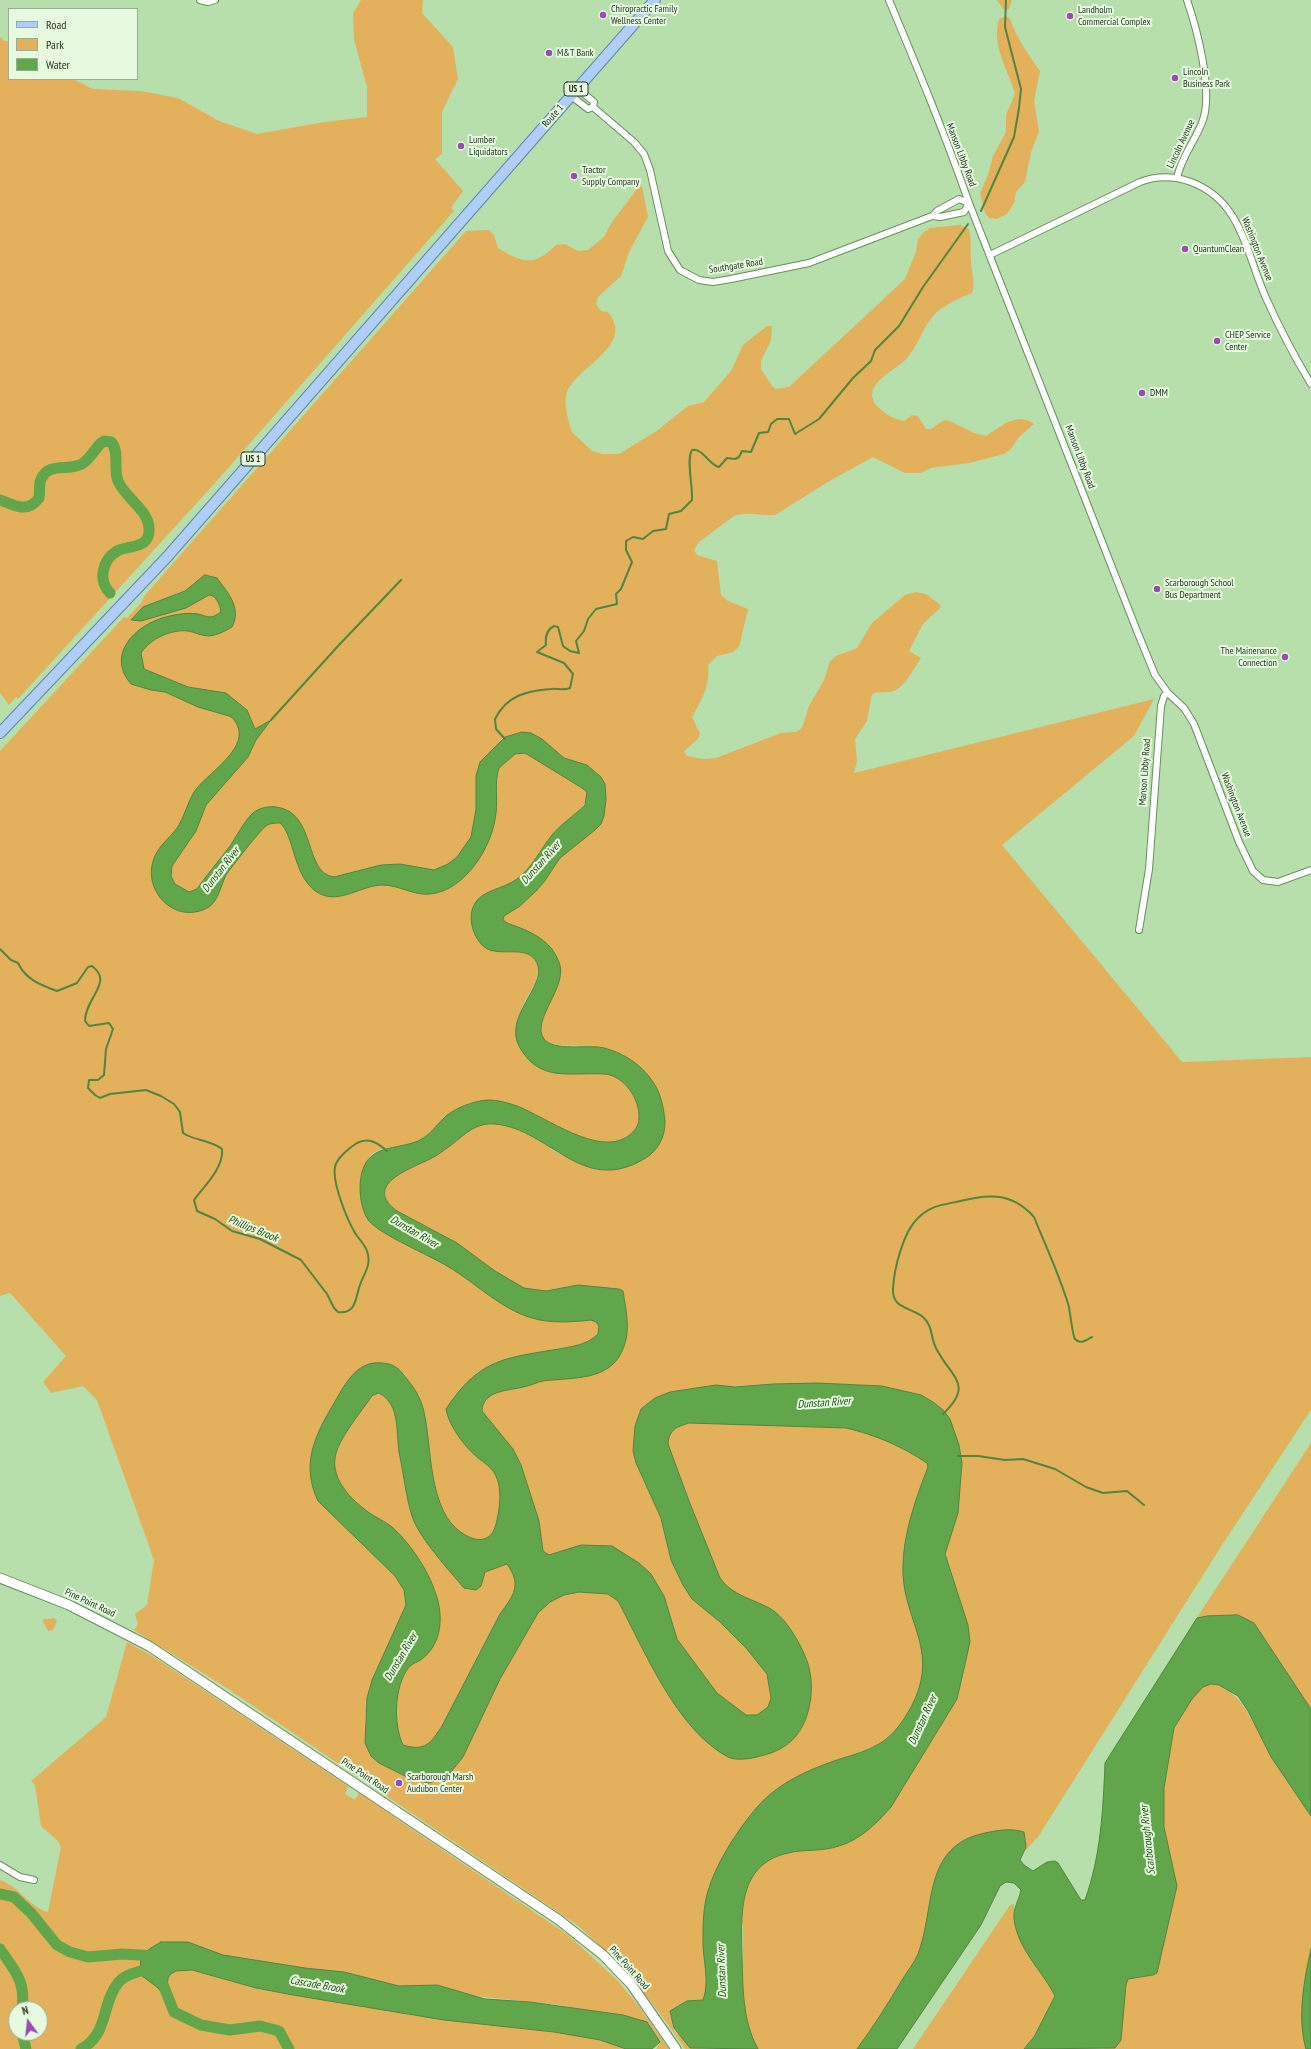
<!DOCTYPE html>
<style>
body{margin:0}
#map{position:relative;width:1311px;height:2049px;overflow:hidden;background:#b7dfab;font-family:"PT Sans Narrow",sans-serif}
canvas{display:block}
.legend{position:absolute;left:8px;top:8px;width:130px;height:72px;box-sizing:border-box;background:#e5fadf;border:1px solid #9aac94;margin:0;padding:5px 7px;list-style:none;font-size:12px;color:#293824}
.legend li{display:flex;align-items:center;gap:8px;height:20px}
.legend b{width:20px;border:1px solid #9aac94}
.north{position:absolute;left:8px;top:2001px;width:40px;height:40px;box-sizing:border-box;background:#e5fadf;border:1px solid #9aac94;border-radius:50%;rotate:345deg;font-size:11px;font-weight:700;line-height:16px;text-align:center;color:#293824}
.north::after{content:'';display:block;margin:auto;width:14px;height:18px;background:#9f49b6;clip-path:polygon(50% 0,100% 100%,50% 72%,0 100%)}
</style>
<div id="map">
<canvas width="1311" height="2049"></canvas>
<ul class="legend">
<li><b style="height:5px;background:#b0cefb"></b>Road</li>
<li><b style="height:11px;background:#e3b15c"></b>Park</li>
<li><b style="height:11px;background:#62a64c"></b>Water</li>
</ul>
<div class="north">N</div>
</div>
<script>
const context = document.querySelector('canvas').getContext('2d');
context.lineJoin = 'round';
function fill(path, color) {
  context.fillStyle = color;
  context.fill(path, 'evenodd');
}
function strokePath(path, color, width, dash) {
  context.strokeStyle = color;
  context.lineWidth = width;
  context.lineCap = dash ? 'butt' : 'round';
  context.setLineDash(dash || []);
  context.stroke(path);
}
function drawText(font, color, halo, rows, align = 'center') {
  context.font = font + ' "PT Sans Narrow",sans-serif';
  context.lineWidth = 4;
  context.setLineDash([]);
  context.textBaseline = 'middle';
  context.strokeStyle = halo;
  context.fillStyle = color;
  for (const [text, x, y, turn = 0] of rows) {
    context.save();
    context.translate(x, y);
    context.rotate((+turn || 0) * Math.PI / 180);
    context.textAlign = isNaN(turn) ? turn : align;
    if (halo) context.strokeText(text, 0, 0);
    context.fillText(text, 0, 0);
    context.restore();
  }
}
fill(new Path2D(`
 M361,0H423L422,13L453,47L458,79L442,112V154L435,159L463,191L451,208L454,211L215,483L18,699L16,697L9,705L0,693V37L5,41H9V79H73L93,89L141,91L178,98L219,121L257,134L324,122L367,117V87L354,40L353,13Z
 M997,0H1012L1009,9H1003Z
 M1006,16L1010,18C1014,34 1030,57 1040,71L1034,101L1039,132L1031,152L1025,182L1016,192L1014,203L1007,214L997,219L989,218L985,213L980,193L988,175L993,156L1006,132V115L1015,94C1008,69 991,46 999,19Z
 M642,186L648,217L629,252L621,276L598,297L596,304L601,311L608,312C637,348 571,368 566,396C564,407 569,422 572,432L592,451L602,454H619L658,430L688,406L704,402L731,371L743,345L767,326H772L771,340L761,361V369L772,386L776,389L789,387L905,279L916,252L918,239L923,233L930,228L949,226L960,225L969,229C972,242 970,249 971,261C971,272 976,282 972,293C958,299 943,305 933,316C923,328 918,345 907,358C896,371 858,385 878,407C886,415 894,419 904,421L912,415L918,416L926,429H931L944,420L950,421L974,433L986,436C1001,427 1017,411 1034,424L1019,437L1011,449L1004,454L969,463L931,468L921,473H905L873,457L828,482L775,515C762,516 746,511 734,516L699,542L694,550L697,555L717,561L721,595L728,601L748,609L739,647L733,652L717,656L708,665C710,687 702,699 692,717L700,734L697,740L684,751L687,756L703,759L716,758L781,733L796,732L802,728L809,706L824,680L830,661L836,656L857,648L872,623L905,595L916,592L926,594L938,603L941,607L923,624L909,651L921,658C914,668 905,687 894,691C887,693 879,691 872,694L867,721L855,739L857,761L854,773L1154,699L1134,736L1002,845L1182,1062L1311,1057V1410L1222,1545L1038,1837L1025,1851L1024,1835L1013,1845L1007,1839L1013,1833L1012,1830C992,1833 964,1844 951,1861C933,1884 938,1915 927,1941C910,1979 883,2015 859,2049H757L747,2027L743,2008V1924L741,1923V1912L748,1881L755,1867L768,1854L789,1848L822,1847L848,1839L868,1826L880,1817L899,1793L911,1767L918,1760L922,1751L955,1696L958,1695L967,1653L964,1613L948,1565L938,1551C943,1538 951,1526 955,1512C958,1498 959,1484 959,1470C959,1452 955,1430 942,1416C936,1410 928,1407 921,1404C869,1382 815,1390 760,1393L756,1391L761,1385L723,1387L716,1385V1388L670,1392L666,1396L655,1398L641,1409L635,1426V1459L642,1478L660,1513L678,1568L692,1598L724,1626L735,1631L762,1652L769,1655L775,1666L776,1683L771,1707L764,1718L750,1722L718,1699L711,1687L704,1682L685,1658L684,1654L669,1635L663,1612L652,1591L639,1574L618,1556L608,1553L605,1549L587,1547L544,1560L535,1555L533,1542L532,1515L521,1473L512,1454L514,1451L512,1447L507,1445C499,1433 491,1423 482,1411C484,1388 514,1388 531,1383C537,1382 542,1378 548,1377C556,1377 564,1378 572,1378C582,1377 596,1372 604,1366C629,1347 627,1324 624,1295C608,1291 592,1286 577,1286C557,1286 540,1297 520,1287C481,1268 454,1234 410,1220L409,1217L398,1215L387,1204L383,1186L390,1177L404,1168L431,1158L466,1131L480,1125L491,1122H499L517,1128C523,1134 531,1132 538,1138C544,1142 548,1147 554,1151C589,1171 643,1176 661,1132C662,1128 661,1121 661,1117C660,1088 640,1063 614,1052C595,1044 572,1047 551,1044C544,1041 541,1039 537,1032C538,1028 538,1022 540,1017C543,1012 547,1007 550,1002C565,970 562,951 531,933C520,927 507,929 498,920L501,913L521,903L538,880L546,874L551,863L562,848L592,828H596L601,824C596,810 612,799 601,779C591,761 569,763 554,752C545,747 542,735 530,734C520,732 509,734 501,739C510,749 534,753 539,761C549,765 585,787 589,794C583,813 566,819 553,834C540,850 530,874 511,884C498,891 482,892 474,904C470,911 472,926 474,933C482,957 514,942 530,953C533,956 537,964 539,968C538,971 537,979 535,984C531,991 526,998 523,1005C506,1045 527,1068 568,1072C583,1073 598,1065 613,1071C630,1078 650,1115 640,1132C636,1140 629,1142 622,1146L620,1145L618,1147C601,1146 584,1144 569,1134C546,1120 517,1102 489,1102C457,1103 450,1124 426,1138C411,1147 389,1144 373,1153C369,1156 367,1161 365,1166C355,1191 365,1223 393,1233L396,1238L407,1241L430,1253L433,1257L443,1259L473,1280L489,1294L523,1315L559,1321L563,1319L590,1318L603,1322L600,1336L587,1346L572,1350L519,1356L511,1360H503L477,1373L471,1381L465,1385L453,1406L454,1421L470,1443L476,1456L482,1460H485L495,1469L501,1492L502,1502L498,1525L497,1545L493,1550C486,1551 475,1545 471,1539L459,1536L445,1526L439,1518L433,1498L432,1482L427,1463L428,1445L424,1413L411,1383L407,1380L404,1374L390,1365H372L358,1374L343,1391L334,1411L321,1428L320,1437L313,1454L311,1472L314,1488L325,1503L360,1536C367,1546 386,1567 397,1573V1579C415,1593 408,1619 394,1633C392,1643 385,1655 380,1663C365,1686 365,1717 366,1743L368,1749L373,1756L410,1778L430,1781L447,1773L462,1754L481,1706L506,1666L528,1622L546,1601L544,1600C550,1595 555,1596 562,1594C578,1592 602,1576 616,1592L638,1638L659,1668L680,1707L702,1733L713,1739L720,1746L741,1756L772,1750L784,1743L794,1734L803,1716L808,1694V1679L805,1665L790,1638L776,1619L757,1605L729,1592L719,1579L711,1563L687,1495L677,1476V1467L671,1460L668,1447V1435L673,1426L706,1419L719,1421L722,1418L752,1421L761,1425L778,1422L781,1424H826L845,1427L849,1426L898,1441L927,1458L929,1471L925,1475L911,1515L904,1567L908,1596L926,1655L921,1684L910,1711L903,1723L883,1743L798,1776L765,1799L752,1813L719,1866L720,1870L710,1892L705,1919L706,1929L704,1937V1954L709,1998L706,2003C701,2004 696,2001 691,2002C679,2005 670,2022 675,2032L701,2049H685C651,1999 623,1964 577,1925L225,1687L134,1630L138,1624L135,1614L147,1605L154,1560L97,1400L83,1386L51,1393L43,1382L66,1356L10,1293L0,1296V751L124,617L127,618L141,603L145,595L466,231L489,230L494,235L498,248C523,263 534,267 556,245L565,244L578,251L588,250L604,237L612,222L637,189Z
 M383,1391L398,1415L402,1465L409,1501L508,1564L519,1580L512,1599L501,1614L477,1658L441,1740L417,1754L397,1742L394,1704L433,1589L420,1562L384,1526L340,1490L331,1468L342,1439L371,1395Z
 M1311,1443V1713L1297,1687L1196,1624L1187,1633Z
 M54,1618L57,1621L53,1630L48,1631L42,1620Z
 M127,1642L154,1657L348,1786L345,1794L355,1800L359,1793L568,1935L617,1980L638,2005L669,2049H656L660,2043L652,2030L630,2017L613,2018L559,2005L409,1989L144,1953L140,1959L157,1986L166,1997L168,1978L173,1973L172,1968L192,1970L258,1989L354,2003L417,2016L593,2036L629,2049H0V1880C19,1886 29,1907 48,1912L61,1847L57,1840L41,1826L35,1785L31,1781L106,1717ZM16,2009H40V2033H16Z
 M1211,1679C1231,1692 1241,1698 1251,1719L1311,1812V1955L1308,2049H1104L1160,1811L1174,1728L1194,1693Z
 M1014,1904V1918L1055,1996L1034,2037L1024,2049H913L1010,1905Z`), '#e3b15c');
const water = new Path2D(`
 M205,575L217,578C228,593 242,608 232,627C225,631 218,635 209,636C201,636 195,632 188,631C171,629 150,639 141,653L144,669L188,687L226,693L247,710L255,729L271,720L256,740L248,757L206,805L196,831L172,866L171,876L175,884L189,892L197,889C206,876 217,863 227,850C236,839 242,823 253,813C259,808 268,806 276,807C317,812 303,873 334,877L381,865L400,864L434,870L448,864L457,857L471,837L476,810V776L480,762L505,737L522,732L531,733L542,739L564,758L587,765L601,777L605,784L606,799L604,816L601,824L595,830L560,858L544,882L536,891L520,906L504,916L503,920C507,924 513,925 518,927C536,934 552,943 559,962C569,987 530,1020 544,1039C554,1052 589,1044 604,1048C624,1053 642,1065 653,1082C661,1093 664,1109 665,1122C665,1137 658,1151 644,1159C582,1196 550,1129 495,1124C476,1122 464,1135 450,1146C444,1150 437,1156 430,1159C410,1169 362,1185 397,1211L457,1243L495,1271L524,1288L546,1291L578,1285L619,1289L623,1291C626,1311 631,1330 623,1349C610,1382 572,1377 543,1381C537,1382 530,1386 523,1387C508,1391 483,1390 482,1411L513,1449L521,1465L539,1521L543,1551L549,1555L581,1545L612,1546L639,1563L651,1574L664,1596L677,1639L717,1693L746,1715H757L768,1707L771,1698L767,1674L746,1648L720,1622L692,1599L683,1585L671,1560L661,1518L636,1463L633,1451L635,1426L641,1409L655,1398L670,1392L716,1385L735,1387L773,1384L817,1383L882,1386L921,1395L933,1402L943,1410L950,1419L959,1445L962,1463L958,1513L945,1554L968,1625L970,1642L957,1699L891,1807C877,1823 860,1840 839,1846C821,1852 804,1849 788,1853C738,1864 741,1913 742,1955C743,1987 742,2020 758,2049L690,2048L674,2028L670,2011L687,2001L703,2000C710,1982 703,1961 703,1942C703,1925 703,1907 708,1891C716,1864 735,1834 753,1812C775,1784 807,1770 840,1759C853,1755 867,1751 879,1744C895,1735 907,1716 915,1699C937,1649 905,1621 903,1574C902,1536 915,1501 928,1467L927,1463C901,1446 876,1435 846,1428L689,1423C677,1427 669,1429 668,1444L689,1501L720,1578C732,1596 754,1599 771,1609C787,1619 802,1646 808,1664C815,1686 811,1718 796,1736C787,1747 774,1753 760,1756C751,1759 736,1761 728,1757C676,1729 645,1651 618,1601L608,1594L579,1592L564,1595L550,1602L538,1613L500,1679L463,1757L451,1772L441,1779L429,1783L411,1779L379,1763L371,1756L365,1743L367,1698L372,1680L406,1605L404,1590L395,1576L318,1501C301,1465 314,1437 333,1405C344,1386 356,1360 382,1363C394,1364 399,1368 406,1378C415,1388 421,1399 424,1412C432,1447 428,1511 462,1533C468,1537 476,1541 484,1539C493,1536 495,1529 497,1520C500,1506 502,1489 496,1476C492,1467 484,1463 477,1457C464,1446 449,1426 446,1409C479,1359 504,1358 559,1349C574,1346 587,1345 598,1334L599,1326L596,1322L591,1320C574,1322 556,1323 540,1320C504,1313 478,1284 447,1266C429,1255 381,1235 369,1221C360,1209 358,1186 362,1172C370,1144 396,1150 418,1141C429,1136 435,1127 443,1119C452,1109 475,1100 489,1100C497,1100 509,1103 517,1106C546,1117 597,1156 627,1137C634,1132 639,1126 639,1118C640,1099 624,1075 604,1074C569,1072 539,1083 519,1046C504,1017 545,986 538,966C532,946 509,954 494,951C476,949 466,920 474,905C481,890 504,889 517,879C532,868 540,850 552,835C561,824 575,815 585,805L587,792L582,788L525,753L515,754L499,768C494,782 498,798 496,813C493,846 465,891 430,894C413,896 398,884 380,885C358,887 335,907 314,890C293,873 294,835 280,823C276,823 270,823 266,826C261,829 230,869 226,875C221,885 218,901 209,907C171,929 132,880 162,845C167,839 175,832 179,825C185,814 188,802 194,792C205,775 247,751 238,727C236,722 234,718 229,716L198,707L165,692L151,690L131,684C107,656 132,628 162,618C173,615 186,612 198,614C202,615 207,617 210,617C214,617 218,614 221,612C220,605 216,595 209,595L186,608L141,621L131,620L143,607L185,591ZM379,1393C402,1405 395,1435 400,1457C404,1476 406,1497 412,1516C419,1538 449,1570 464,1588L476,1590L481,1586L485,1572L507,1564C522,1585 514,1595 500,1614L442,1726C431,1743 425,1752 403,1745C393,1724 394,1686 409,1667C413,1663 418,1662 422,1659C440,1645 443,1622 438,1601C431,1574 412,1545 392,1527C385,1521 376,1518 368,1512C352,1500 332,1481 335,1458C338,1439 361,1412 372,1396Z
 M1238,1615L1254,1623L1311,1709V1816L1271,1757L1248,1711L1238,1696L1219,1685L1211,1684L1203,1687L1192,1699L1174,1728L1164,1788V1827L1177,1886L1157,1973L1153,1975L1128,1979L1126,1985L1121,2040L1115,2048L1024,2049L1034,2037L1055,1996C1042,1970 1018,1950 1014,1919C1013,1908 1019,1900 1021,1890L1014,1883L1006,1882L1000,1886L981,1925L897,2049H857C873,2027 888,2004 902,1980C907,1972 914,1963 918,1954C936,1906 922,1846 985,1833C999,1830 1010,1828 1024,1832L1026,1847L1020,1860L1024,1865L1033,1871L1047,1862L1055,1861L1058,1863L1081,1900H1085C1101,1855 1103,1810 1105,1763L1110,1755L1197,1618L1207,1616Z
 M161,1942H188L223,1955L305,1968L344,1972L399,1986L437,1985L485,1999L530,2002L623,2015L647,2022L660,2042L652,2049H626L600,2040L554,2032L444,2020L293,1995L256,1988L192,1970L176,1971L171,1974L168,1978L166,1997L157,1987L142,1976C137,1955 144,1952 161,1942Z
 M1311,1949V2049H1306C1297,2018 1304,1980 1311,1949Z`);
fill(water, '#62a64c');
strokePath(water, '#518540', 1);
strokePath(new Path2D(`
 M981,211L1014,137L1019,108L1021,89L1005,27L1006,0
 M271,720L338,646L401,580
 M505,739L496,729L495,719C507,695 527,691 551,689C557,688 563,691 570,688L573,674L564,663L537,652L546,645C545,637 546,630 554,626L558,627L563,646L570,651L579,653L576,641L584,631L588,619L596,609L617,604L616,594L621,589L632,562L626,550V541L633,537L643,539L653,531L666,529L669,514L681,511L692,500C693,488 686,458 692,450C703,448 709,465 719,467L727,458L735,459L739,457L742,451L751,452L759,433L768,432L771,424L777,419H789L795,434L819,419L853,378L871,361L875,350L899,326L923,287L968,224
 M0,949L11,960L18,963C26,980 41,985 57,991L77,983L88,967L92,966C114,982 85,998 85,1021L89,1026L109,1023L113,1029L106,1049L104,1075L98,1080H89L88,1088L95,1095L100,1098L110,1094L146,1090L161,1096L174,1104L180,1112L183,1133C195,1141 211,1140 222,1149C224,1168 204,1186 194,1200L197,1211L215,1219L232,1231L260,1239L301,1260L327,1294L334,1308L338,1312C357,1314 355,1298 360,1285C364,1273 372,1265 367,1251C365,1245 359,1239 355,1233C347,1219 332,1183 335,1167C336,1159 350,1147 357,1143C369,1137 378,1143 387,1151
 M943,1414C974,1385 952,1378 937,1350C930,1339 934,1327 923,1317C911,1307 892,1309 893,1289C894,1269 903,1232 918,1218C930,1206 941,1205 956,1202C986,1194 1011,1191 1034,1217C1046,1247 1060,1276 1069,1307C1070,1313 1073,1337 1075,1339C1080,1345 1086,1340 1092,1337
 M958,1456H978L1005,1460L1023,1459L1055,1469L1086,1487L1103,1493L1127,1491L1144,1505`), '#518540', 2);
strokePath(new Path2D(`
 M0,500C15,505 27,514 39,498C40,493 39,487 40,482C47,460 68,472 82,464C90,459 95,449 101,443L104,441L111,442C120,451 113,469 118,481C125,498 149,510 149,529C150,549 129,545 117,551C102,560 98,581 110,593
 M0,1894L14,1897L31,1913L57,1945L70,1952L88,1957L122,1954L156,1956
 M0,1949C15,1971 26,1981 22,2009
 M162,1982L174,2012L201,2025L230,2030L260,2026L279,2031L289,2049
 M22,2033L26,2049
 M81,2049C109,2034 101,2004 118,1983C125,1974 141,1971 152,1968L156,1969`), '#62a64c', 11);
const minor = new Path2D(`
 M200,0L208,2L215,0
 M889,0C917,67 945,134 969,203L1137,631L1155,675L1168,693L1164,696L1161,706L1149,869L1139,930
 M577,88L594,102L593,107L634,142L644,154L650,170L668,251L680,270L699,280L713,282L731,279L809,263L932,216L937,211L959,199L969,203L964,212L940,217L932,216
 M570,95L588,109L593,107
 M1177,178C1181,157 1196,140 1203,120C1213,90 1197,29 1187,0
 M990,255L1140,182C1156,176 1174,176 1191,182C1242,201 1246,253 1266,298C1279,327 1294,356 1311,384
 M1168,693L1184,708L1194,724L1239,842L1253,871L1263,880L1278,882L1311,870
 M0,1865L20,1877L34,1880`);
const secondary = new Path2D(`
 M0,1578L69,1605L149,1646L559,1920L603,1955L631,1984L676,2049`);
const primary = new Path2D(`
 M0,733L167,557L655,0`);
strokePath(minor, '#6a8e5e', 8);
strokePath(secondary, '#6a8e5e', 11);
strokePath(primary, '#5f84ae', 12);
strokePath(minor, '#fff', 6);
strokePath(secondary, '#fff', 9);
strokePath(primary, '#b0cefb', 10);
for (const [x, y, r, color] of [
 [603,15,4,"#9f49b6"],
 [1070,16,4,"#9f49b6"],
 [549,53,4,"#9f49b6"],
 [1175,78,4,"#9f49b6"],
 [461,146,4,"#9f49b6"],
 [574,176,4,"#9f49b6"],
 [1185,249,4,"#9f49b6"],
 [1217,341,4,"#9f49b6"],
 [1142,393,4,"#9f49b6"],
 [1157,589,4,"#9f49b6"],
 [1285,657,4,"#9f49b6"],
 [399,1783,4,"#9f49b6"]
]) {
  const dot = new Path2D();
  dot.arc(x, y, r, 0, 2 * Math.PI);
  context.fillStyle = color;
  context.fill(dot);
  strokePath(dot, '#e5fadf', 1.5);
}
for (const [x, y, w] of [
 [576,89,24],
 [253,459,24]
]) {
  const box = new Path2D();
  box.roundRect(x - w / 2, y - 7, w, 14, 3);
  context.fillStyle = '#e5fadf';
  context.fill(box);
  strokePath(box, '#293824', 1);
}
drawText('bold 9px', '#293824', null, [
 ["US 1",576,89],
 ["US 1",253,459]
]);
drawText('10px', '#293824', '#e5fadf', [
 ["Chiropractic Family",611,9],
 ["Wellness Center",611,21],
 ["Landholm",1078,10],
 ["Commercial Complex",1078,22],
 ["M&T Bank",557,53],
 ["Lincoln",1183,72],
 ["Business Park",1183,84],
 ["Lumber",469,140],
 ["Liquidators",469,152],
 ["Tractor",582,170],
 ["Supply Company",582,182],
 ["QuantumClean",1193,249],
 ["CHEP Service",1225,335],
 ["Center",1225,347],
 ["DMM",1150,393],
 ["Scarborough School",1165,583],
 ["Bus Department",1165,595],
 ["The Mainenance",1277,651,"right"],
 ["Connection",1277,663,"right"],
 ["Scarborough Marsh",407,1777],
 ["Audubon Center",407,1789]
], 'left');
drawText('10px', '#293824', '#e5fadf', [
 ["Route 1",553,116,-49],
 ["Lincoln Avenue",1181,144,-65],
 ["Manson Libby Road",961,155,69],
 ["Washington Avenue",1257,249,68],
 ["Southgate Road",736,266,-9],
 ["Manson Libby Road",1080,457,69],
 ["Manson Libby Road",1145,772,-86],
 ["Washington Avenue",1236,805,69],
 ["Pine Point Road",90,1603,25],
 ["Pine Point Road",365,1776,34],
 ["Pine Point Road",629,1968,48]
]);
drawText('italic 11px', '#204c0e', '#e5fadf', [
 ["Dunstan River",541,863,-48],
 ["Dunstan River",221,870,-52],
 ["Phillips Brook",253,1229,22],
 ["Dunstan River",414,1232,30],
 ["Dunstan River",824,1403,-4],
 ["Dunstan River",401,1657,-59],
 ["Dunstan River",923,1720,-65],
 ["Scarborough River",1148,1840,-96],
 ["Dunstan River",722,1971,-92],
 ["Cascade Brook",317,1985,10]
]);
</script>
